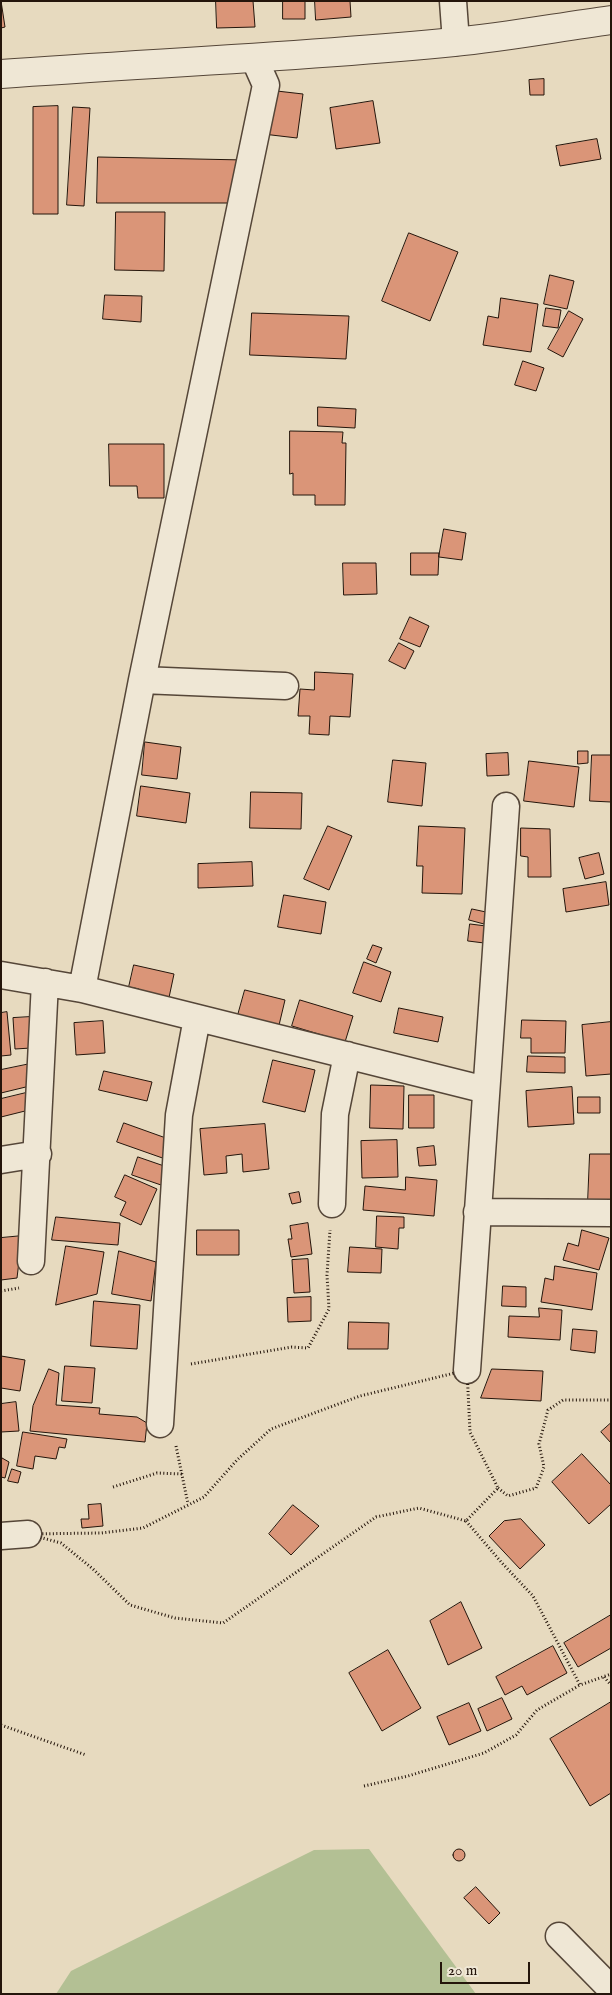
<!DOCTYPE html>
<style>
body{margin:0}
#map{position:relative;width:612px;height:1995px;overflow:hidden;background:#e7dabf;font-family:"IM FELL English",serif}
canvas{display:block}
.frame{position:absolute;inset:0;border:2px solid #24150b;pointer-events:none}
.scale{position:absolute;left:440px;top:1962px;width:90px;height:22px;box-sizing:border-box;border:2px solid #24150b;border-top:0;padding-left:6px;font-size:15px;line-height:18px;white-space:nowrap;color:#24150b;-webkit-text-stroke:4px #efe7d5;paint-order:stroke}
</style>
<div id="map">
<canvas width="612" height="1995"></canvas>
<div class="frame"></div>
<div class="scale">20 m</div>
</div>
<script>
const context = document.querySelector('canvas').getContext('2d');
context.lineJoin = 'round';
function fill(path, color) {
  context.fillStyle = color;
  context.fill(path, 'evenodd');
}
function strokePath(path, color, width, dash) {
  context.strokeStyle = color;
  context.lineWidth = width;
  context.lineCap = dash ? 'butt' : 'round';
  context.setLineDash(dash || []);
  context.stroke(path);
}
fill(new Path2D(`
 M369,1849L476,1994H56L71,1971L314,1850Z`), '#b3c094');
const building = new Path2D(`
 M1,1L5,27L1,28Z
 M216,1H253L255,27L217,28Z
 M283,1H305V19H283Z
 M315,1H350L351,17L316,20Z
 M544,79V95H530L529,80Z
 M268,90L303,94L297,138L263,134Z
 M373,101L380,143L336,149L330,108Z
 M58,106V214H33V107Z
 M73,107L90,108L84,206L67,205Z
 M597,139L601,159L560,166L556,146Z
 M98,157L245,160L236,203H97Z
 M116,212H165L164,271L115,270Z
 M409,233L458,252L430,321L382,301Z
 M550,275L574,281L567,309L544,304Z
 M105,295L142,296L141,322L103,319Z
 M501,298L538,304L531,352L483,345L488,316L498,318Z
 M546,308L561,310L558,328L543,326Z
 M569,311L583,319L563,357L548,349Z
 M252,313L349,316L346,359L250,355Z
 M523,361L544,368L536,391L515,385Z
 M318,407L356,409L355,428L318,426Z
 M290,431L343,432L342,443H346L345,505H315V495H293V473L290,474Z
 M109,444H164V498H138L137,486H110Z
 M444,529L466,533L462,560L439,557Z
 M411,553H439L438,575H411Z
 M343,563H376L377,594L344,595Z
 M410,617L429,626L420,647L400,639Z
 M399,643L414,651L405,669L389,661Z
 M315,672L353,674L350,717L330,716L329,735L309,734L310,716H298L300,689L314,690Z
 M145,742L181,747L177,779L142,775Z
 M578,751H588V763L578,764Z
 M508,753L509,775L487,776L486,754Z
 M592,755H611V802L590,801Z
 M393,760L426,763L422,806L388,802Z
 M529,761L579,767L574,807L524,801Z
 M141,786L190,793L186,823L137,816Z
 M251,792L302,793L301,829L250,828Z
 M328,826L352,836L329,890L304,879Z
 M419,826L465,828L462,894L422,893L423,866H417Z
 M521,828L550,829L551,877H528V857L521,856Z
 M599,853L604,874L585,879L579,858Z
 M252,862L253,886L198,888V864Z
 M606,882L609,905L566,912L563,889Z
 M284,895L326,902L321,934L278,927Z
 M472,909L486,912L484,924L469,920Z
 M470,924L494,927L492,944L468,941Z
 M373,945L382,948L376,963L367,959Z
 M364,962L391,972L381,1002L353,993Z
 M134,965L174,974L167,1007L137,1000L139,989L129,987Z
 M245,990L285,1000L275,1042L238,1015Z
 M300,1000L353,1016L345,1042L292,1026Z
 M399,1008L443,1017L438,1042L394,1033Z
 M7,1012L11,1055L1,1056V1013Z
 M30,1017L31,1048L15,1049L13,1018Z
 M522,1020L566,1021L565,1053H531V1038H521Z
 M103,1021L105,1053L76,1055L74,1023Z
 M611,1022V1074L586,1076L582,1025Z
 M528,1056L565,1057V1073L527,1072Z
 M273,1060L315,1070L305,1112L263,1102Z
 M30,1064L34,1085L1,1093V1070Z
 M104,1071L152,1082L147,1101L99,1090Z
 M371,1085L404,1086L403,1129L370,1128Z
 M572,1087L574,1124L528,1127L526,1091Z
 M30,1092L33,1109L1,1117V1099Z
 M409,1095H434V1128H409Z
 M578,1097H600V1113H578Z
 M124,1123L177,1142L171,1161L117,1142Z
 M265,1124L269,1169L243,1172L242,1154L226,1156L227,1173L204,1175L200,1129Z
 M397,1140L398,1177L362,1178L361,1141Z
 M434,1146L436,1165L419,1166L417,1148Z
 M590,1154H611V1204L588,1202Z
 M138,1157L167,1167L161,1185L132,1175Z
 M125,1175L157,1189L141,1225L120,1215L126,1202L115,1197Z
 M406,1177L437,1180L434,1216L363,1210L365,1186L405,1190Z
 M299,1192L301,1202L292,1204L289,1194Z
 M377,1216L404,1217V1228H399L398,1249L376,1247Z
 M56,1217L120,1223L118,1245L52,1240Z
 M308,1223L312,1254L291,1257L288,1239H292L290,1226Z
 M197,1230H239V1255H197Z
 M582,1230L609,1238L599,1270L563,1260L568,1243L578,1246Z
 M22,1236L17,1278L1,1280V1238Z
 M66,1246L104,1252L97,1294L56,1305Z
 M350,1247L382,1249L381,1273L348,1272Z
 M119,1251L156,1262L151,1301L112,1294Z
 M308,1259L310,1292L294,1293L292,1260Z
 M555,1266L597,1273L592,1310L541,1302L545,1278L553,1280Z
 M503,1286L526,1287V1307L502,1306Z
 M311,1297V1321L288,1322L287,1298Z
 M94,1301L140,1305L137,1349L91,1346Z
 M539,1308L562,1310L560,1340L508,1337L509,1316L539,1317Z
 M349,1322L389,1323L388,1349H348Z
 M573,1329L597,1331L595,1353L571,1350Z
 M1,1356L25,1360L20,1391L1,1388Z
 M65,1366L95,1368L92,1403L62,1401Z
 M49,1369L59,1373L56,1405L100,1408L99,1414L137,1417L147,1423L145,1442L30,1431L33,1406Z
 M492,1369L543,1371L541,1401L481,1398Z
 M16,1402L19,1431L1,1432V1404Z
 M611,1423V1443L601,1432Z
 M23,1432L67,1439L65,1448L59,1447L56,1459L35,1456L33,1469L17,1466Z
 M582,1454L611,1485V1504L589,1524L552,1482Z
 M2,1458L9,1462L5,1478L1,1477Z
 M12,1469L21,1472L18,1483L8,1481Z
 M101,1504L103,1526L82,1528L81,1519H89L88,1505Z
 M293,1505L319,1526L291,1555L269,1534Z
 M521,1519L545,1545L520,1569L489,1536L504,1521Z
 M461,1602L482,1648L448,1665L430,1621Z
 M611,1615V1648L578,1667L564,1643Z
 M553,1646L567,1673L527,1695L522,1686L505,1695L496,1677Z
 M388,1650L421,1708L382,1731L349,1673Z
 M502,1698L512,1719L487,1731L478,1709Z
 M611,1702V1793L590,1806L550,1739Z
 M469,1703L481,1731L449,1745L437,1717Z
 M453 1855a6 6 0 1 1 12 0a6 6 0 1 1-12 0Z
 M476,1887L500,1913L489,1924L464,1898Z`);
fill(building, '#da9578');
strokePath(building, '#24150b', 1);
const minor = new Path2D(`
 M453,1L456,42
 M142,680L285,686
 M1,975L82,989L486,1090
 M82,989L142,680L266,85L254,58
 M1,1160L38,1154
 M332,1204L335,1114L347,1055
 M477,1212L611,1213
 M31,1261L45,982
 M467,1370L506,806
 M160,1424L179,1115L197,1018
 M1,1536L28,1534
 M559,1936L611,1989`);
const tertiary = new Path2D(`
 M1,74C152,63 303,57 454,42C506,37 559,27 611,20`);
strokePath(minor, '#554638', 29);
strokePath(tertiary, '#554638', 30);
strokePath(new Path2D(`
 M1,1291L19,1288
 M191,1364L292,1347L308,1348L329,1309L327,1275L330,1230
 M467,1370L470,1432L498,1488L466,1521L419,1508L376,1517L223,1623L175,1618L130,1605L93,1569L61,1543L28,1534L101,1533L143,1528L204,1497L237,1460L271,1429L360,1396Z
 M176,1446L188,1504
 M113,1487L157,1473L182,1474
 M498,1488L508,1496L536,1488L544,1467L539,1444L548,1410L563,1400H611
 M466,1521L502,1563L533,1596L580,1685L611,1674
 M604,1677L611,1685
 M1,1725L86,1755
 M364,1786L408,1776L484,1753L516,1735L537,1710L580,1685`), '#24150b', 3, [1, 2.5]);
strokePath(minor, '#efe7d5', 26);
strokePath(tertiary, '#efe7d5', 28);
</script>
